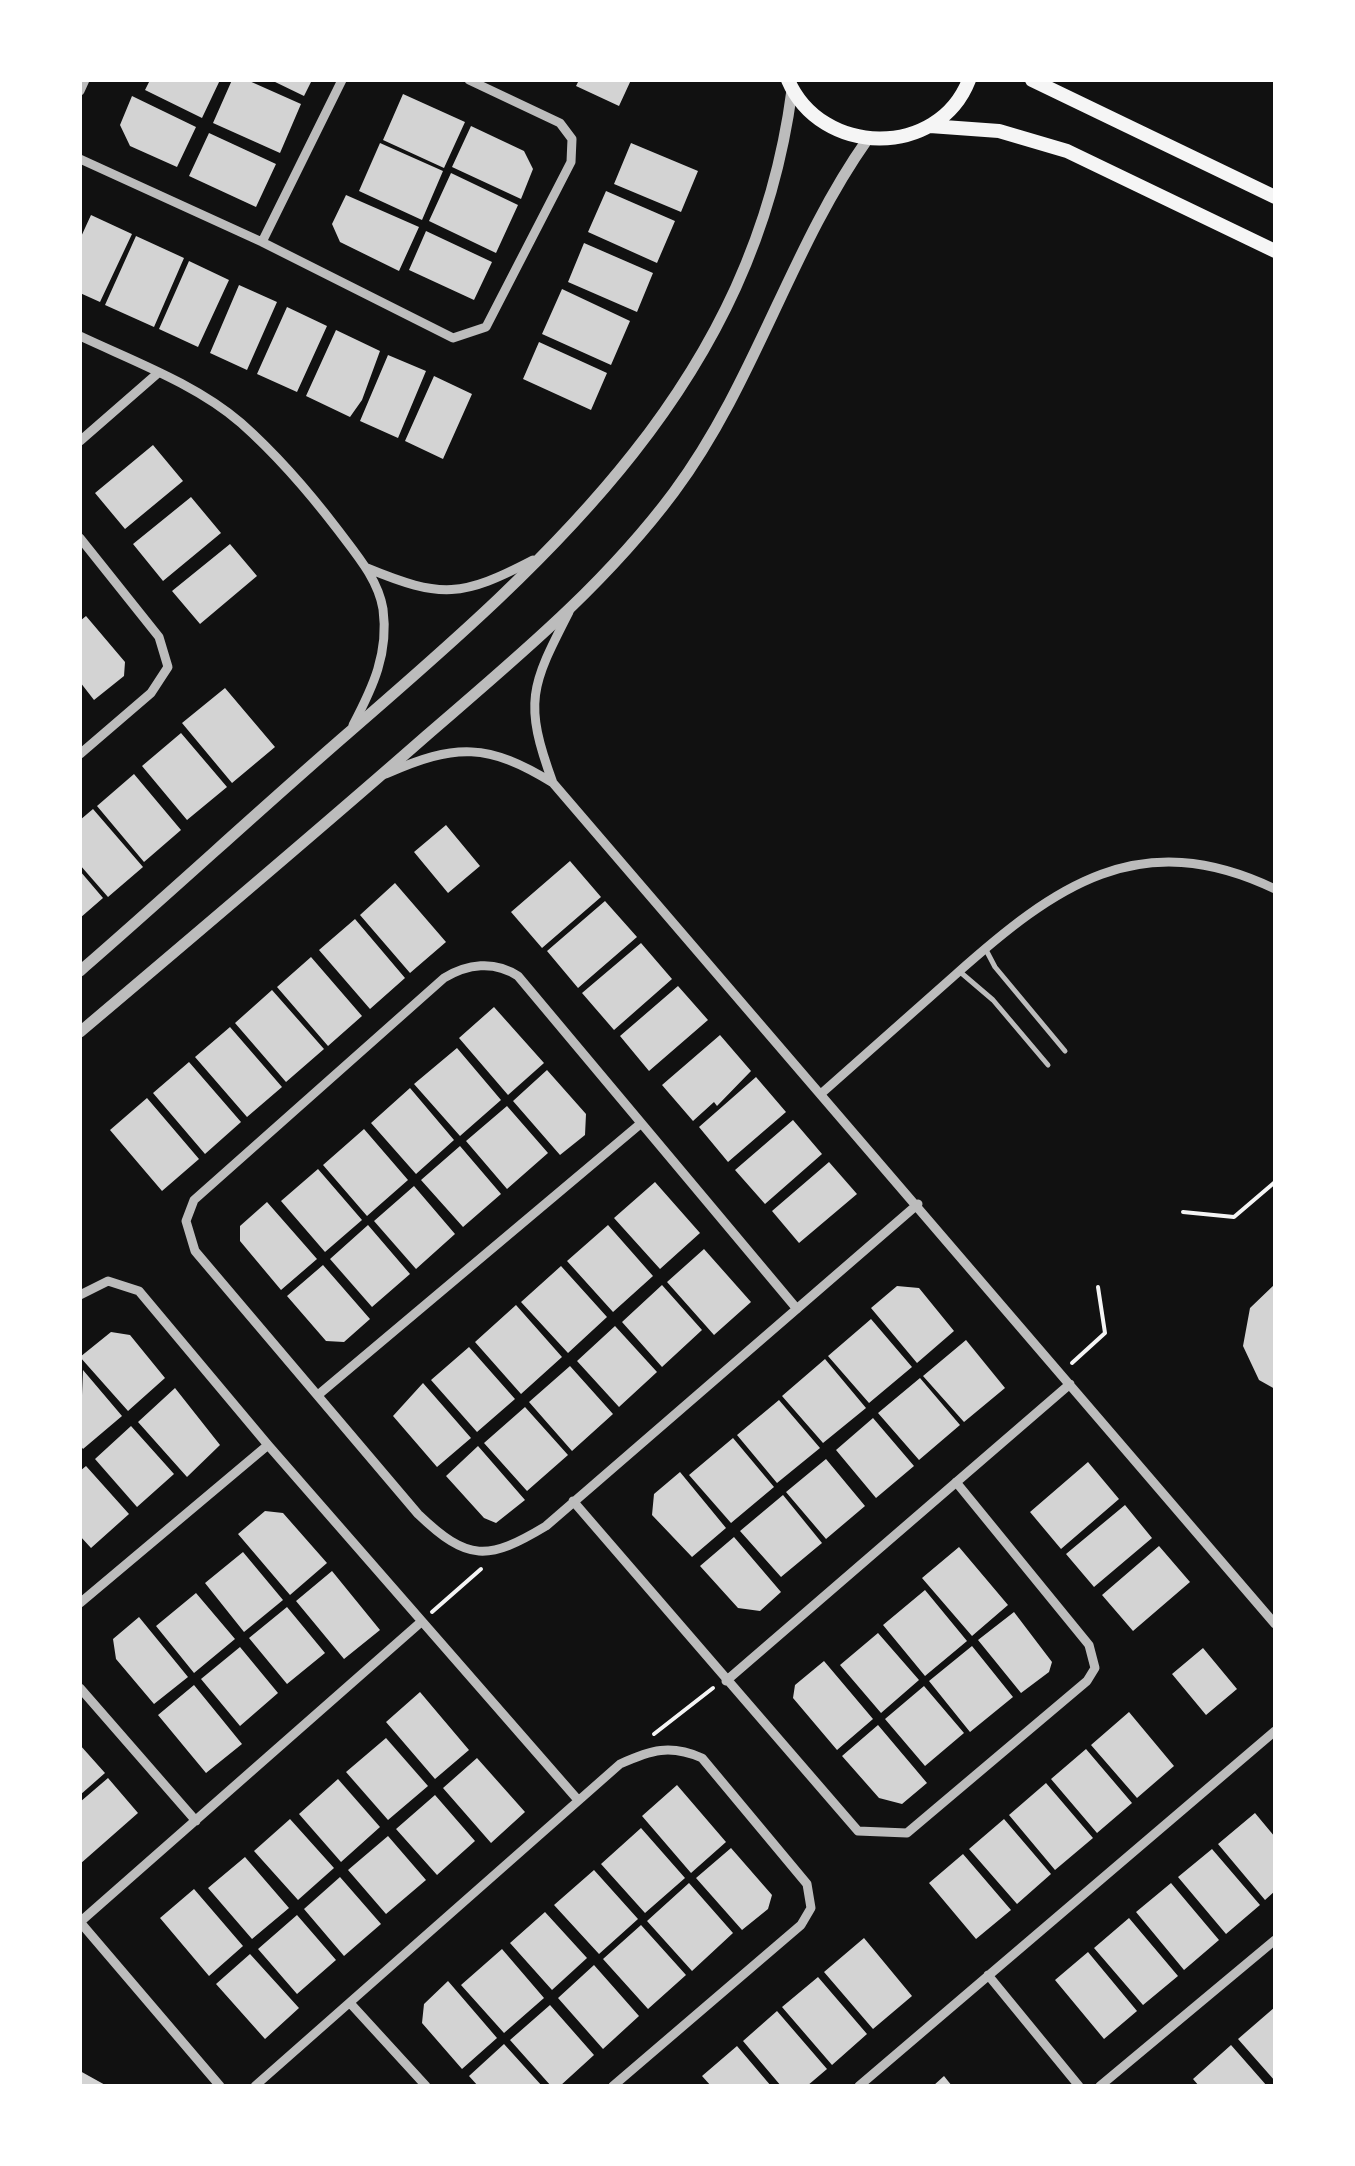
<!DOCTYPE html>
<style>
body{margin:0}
#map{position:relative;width:1355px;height:2166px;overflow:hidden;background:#111;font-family:Mulish,sans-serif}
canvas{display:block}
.frame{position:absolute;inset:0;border:82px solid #fff;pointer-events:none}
</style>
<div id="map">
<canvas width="1355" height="2166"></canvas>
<div class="frame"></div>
</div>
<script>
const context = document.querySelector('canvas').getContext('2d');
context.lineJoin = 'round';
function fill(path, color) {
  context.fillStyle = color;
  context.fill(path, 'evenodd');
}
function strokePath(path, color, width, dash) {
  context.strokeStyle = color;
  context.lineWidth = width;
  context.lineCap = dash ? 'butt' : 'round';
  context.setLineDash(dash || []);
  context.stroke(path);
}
fill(new Path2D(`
 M150,80H220L202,118L145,90Z
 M232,80H247L301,104L280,153L213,123Z
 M271,80H312L304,96Z
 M579,80H631L619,106L576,86Z
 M403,94L465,122L444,168L383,140Z
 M132,96L196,127L177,167L130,146L120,125Z
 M471,126L524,151L533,169L521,199L452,167Z
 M209,133L276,164L256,207L189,176Z
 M380,143L443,171L422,220L359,191Z
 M631,143L698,171L681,212L614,184Z
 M451,173L518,205L496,253L429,221Z
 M606,191L675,221L657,263L588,232Z
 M346,195L419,227L399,271L340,242L332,224Z
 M91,215L132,234L100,302L80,293V239Z
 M426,231L492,262L474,300L409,270Z
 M136,236L184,258L154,327L105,305Z
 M584,243L653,273L637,312L568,282Z
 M189,261L229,280L198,347L159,329Z
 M239,285L277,302L247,370L210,353Z
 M562,289L630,321L611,365L542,334Z
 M287,307L327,326L297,392L257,374Z
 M336,330L380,351L362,400L350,417L306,396Z
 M539,342L607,373L591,410L523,379Z
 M388,355L426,371L398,438L360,421Z
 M434,376L472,394L443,459L405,441Z
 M153,445L183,481L125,529L95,493Z
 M191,497L221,533L163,581L133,544Z
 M230,544L257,576L200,624L172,591Z
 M86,616L125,662L124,676L94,700L80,682V621Z
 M225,688L275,747L232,783L182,723Z
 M181,733L227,787L187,820L142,766Z
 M134,774L181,830L144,862L97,806Z
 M93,809L143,867L108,897L80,865V820Z
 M446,825L480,866L448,893L414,852Z
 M570,861L601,897L542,948L511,912Z
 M80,871L103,898L80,918Z
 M395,883L446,942L410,973L360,915Z
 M605,901L637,937L578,988L547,951Z
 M355,919L405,978L370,1009L319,950Z
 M641,943L672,979L614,1030L582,993Z
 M311,957L362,1016L328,1046L277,987Z
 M678,986L708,1020L649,1071L620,1036Z
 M272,990L324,1049L286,1082L235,1023Z
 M494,1007L544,1063L508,1095L459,1038Z
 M230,1027L282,1087L247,1117L195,1057Z
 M720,1035L751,1071L717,1106L714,1102L693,1121L662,1085Z
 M457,1048L501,1100L460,1136L414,1084Z
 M189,1062L241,1122L205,1154L153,1093Z
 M547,1070L586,1114L585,1135L560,1155L513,1101Z
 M756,1077L786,1112L728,1162L699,1127Z
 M410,1088L454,1140L416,1174L371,1123Z
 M147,1098L199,1159L162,1191L110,1130Z
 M507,1106L548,1153L507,1189L466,1141Z
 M793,1120L822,1154L765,1204L735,1170Z
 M364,1129L408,1180L367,1216L323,1165Z
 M460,1146L501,1194L463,1227L421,1180Z
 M829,1162L857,1194L799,1243L772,1211Z
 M318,1169L362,1220L325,1252L281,1201Z
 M655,1182L700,1233L660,1269L614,1218Z
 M414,1186L455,1234L416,1269L374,1221Z
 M267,1202L317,1259L281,1290L240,1241V1226Z
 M368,1225L410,1274L372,1307L330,1259Z
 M608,1225L653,1276L613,1312L567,1261Z
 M704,1249L751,1302L714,1335L667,1282Z
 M323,1265L370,1319L344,1342L326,1341L287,1296Z
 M561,1266L607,1317L568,1353L521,1302Z
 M1275,1284V1389L1259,1380L1243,1346L1250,1308Z
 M662,1285L702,1330L662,1367L622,1322Z
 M897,1286L919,1288L954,1331L917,1363L871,1308Z
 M516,1305L562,1357L521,1394L475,1342Z
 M871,1319L912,1367L869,1403L828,1356Z
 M615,1326L657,1372L619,1407L577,1361Z
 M111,1332L130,1335L165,1378L128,1411L80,1357Z
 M966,1340L1005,1388L964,1422L923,1376Z
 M469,1347L515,1399L477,1432L431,1380Z
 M825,1359L866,1408L823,1443L782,1396Z
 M570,1366L613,1414L572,1451L529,1402Z
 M83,1370L122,1416L83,1449L80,1445Z
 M920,1378L960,1425L919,1460L878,1413Z
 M423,1383L471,1438L437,1467L393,1416Z
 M175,1388L220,1445L187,1477L138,1422Z
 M779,1400L820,1448L777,1483L737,1435Z
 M525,1407L568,1455L527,1491L484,1443Z
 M873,1418L914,1466L876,1498L836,1450Z
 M131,1426L174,1474L137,1507L95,1459Z
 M733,1438L774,1487L731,1523L689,1475Z
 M478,1446L525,1500L496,1523L484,1518L446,1476Z
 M826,1459L865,1506L826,1539L786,1492Z
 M1088,1462L1119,1499L1061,1549L1030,1512Z
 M86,1466L129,1514L91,1548L80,1536V1471Z
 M680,1472L726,1528L692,1557L652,1515L654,1494Z
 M783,1495L822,1543L781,1577L740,1531Z
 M1125,1505L1152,1538L1094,1587L1066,1554Z
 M265,1511L283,1513L327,1563L290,1595L238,1534Z
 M734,1537L781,1592L760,1611L738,1608L700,1566Z
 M1159,1546L1190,1582L1133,1631L1102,1595Z
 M959,1547L1008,1605L972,1636L922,1578Z
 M243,1552L283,1600L244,1632L205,1583Z
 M332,1571L380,1630L344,1659L296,1601Z
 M925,1590L967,1641L925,1676L883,1625Z
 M196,1593L235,1639L194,1673L156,1626Z
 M287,1607L325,1653L287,1684L249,1638Z
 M1014,1612L1052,1662L1049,1672L1021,1693L978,1640Z
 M139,1617L188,1677L154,1704L116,1659L113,1639Z
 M878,1633L919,1680L881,1713L840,1665Z
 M972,1646L1013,1697L970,1732L929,1681Z
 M240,1647L278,1693L240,1726L201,1679Z
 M1203,1648L1237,1689L1206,1715L1172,1674Z
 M824,1661L873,1719L837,1750L793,1698L795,1685Z
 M194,1685L242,1744L206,1773L158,1715Z
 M924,1686L964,1733L925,1766L885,1719Z
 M420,1692L469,1750L435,1779L386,1722Z
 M1129,1712L1174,1766L1137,1798L1091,1745Z
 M878,1725L927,1783L902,1804L879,1798L842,1756Z
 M386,1738L428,1786L388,1820L346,1772Z
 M80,1745L105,1773L80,1795Z
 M1086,1749L1132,1803L1097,1833L1051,1779Z
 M477,1758L525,1812L491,1843L443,1788Z
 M108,1778L138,1813L80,1864V1802Z
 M338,1779L380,1827L341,1862L299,1814Z
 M1046,1783L1093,1838L1055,1870L1009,1815Z
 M677,1785L726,1842L691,1873L642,1816Z
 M435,1795L475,1841L437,1875L396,1829Z
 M1255,1813L1275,1837V1891L1265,1900L1218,1844Z
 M290,1819L334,1868L298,1900L254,1851Z
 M1004,1819L1051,1874L1017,1904L969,1849Z
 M641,1828L685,1878L645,1913L601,1864Z
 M388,1836L426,1880L386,1914L348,1870Z
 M731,1848L772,1895L768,1909L742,1930L696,1878Z
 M1212,1849L1260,1905L1226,1934L1178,1877Z
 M963,1854L1011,1910L976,1939L929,1883Z
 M245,1857L289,1908L252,1939L208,1888Z
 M594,1870L638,1919L599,1954L554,1905Z
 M340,1877L381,1924L344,1956L304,1909Z
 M689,1883L733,1933L692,1971L647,1921Z
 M1171,1883L1219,1940L1184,1970L1136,1912Z
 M194,1889L243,1946L209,1976L160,1918Z
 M545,1912L587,1958L552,1990L510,1943Z
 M297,1915L336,1960L297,1994L258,1949Z
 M1129,1918L1178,1976L1143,2005L1094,1948Z
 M641,1925L686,1975L648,2009L603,1959Z
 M864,1938L912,1996L873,2029L824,1972Z
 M502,1949L544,1998L504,2033L461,1985Z
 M1088,1952L1137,2011L1104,2039L1055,1980Z
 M250,1954L299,2008L265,2039L216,1984Z
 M594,1965L639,2016L603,2049L558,1998Z
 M818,1977L867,2034L832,2065L782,2007Z
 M448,1981L497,2038L462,2069L422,2023L424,2004Z
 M550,2005L594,2055L560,2086H551L510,2040Z
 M1275,2007V2081L1238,2039Z
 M777,2011L827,2069L807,2086H781L743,2041Z
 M504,2044L542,2086H478L469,2076Z
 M1231,2045L1267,2086H1199L1193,2079Z
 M737,2046L771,2086H711L702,2076Z
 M80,2071L107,2086H80Z
 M944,2076L952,2086H933Z`), '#d3d3d3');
strokePath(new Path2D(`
 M1183,1212L1234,1217L1275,1182
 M1072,1363L1105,1333L1098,1287
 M432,1612L481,1569
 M654,1734L713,1688`), '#f5f5f5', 4);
strokePath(new Path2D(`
 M985,948L995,967L1065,1051
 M959,971L993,1000L1048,1065`), '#bcbcbc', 5);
strokePath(new Path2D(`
 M80,91L85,80
 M80,159L262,242L453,338L486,327L571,162L572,139L560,123L469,80
 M262,242L342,80
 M80,336C133,361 196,384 241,423C277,455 309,492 338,530C356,554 378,579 383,609C389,653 373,687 353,725
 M80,441L158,373
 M80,538L159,637L168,667L151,693L80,754
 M367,568C442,599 462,597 533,560
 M386,774C456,743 488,743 553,783L1275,1624
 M553,783C523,702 531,686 569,612
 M823,1092C867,1053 911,1014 955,975C1055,886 1139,824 1275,889
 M80,1295L108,1281L139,1291L268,1445L578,1800
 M797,1309L518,976C494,960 467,964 444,978L194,1200L186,1221L195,1251L418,1514C468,1562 488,1561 546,1526L918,1204
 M318,1395L639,1125
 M573,1501L858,1831L907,1833L1087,1681L1095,1668L1089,1645L956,1482
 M80,1603L268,1445
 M726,1681L1070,1384
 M80,1688L196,1821
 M80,1922L421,1622
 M80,1922L220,2086
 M988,1975L1079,2086
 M350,2003L426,2086
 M255,2086L620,1764C651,1750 670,1744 702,1758L807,1884L811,1908L801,1925L613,2086
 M859,2086L1275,1731
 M1100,2086L1275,1940`), '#bcbcbc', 9);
strokePath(new Path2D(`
 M80,971C170,893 257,812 347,734C555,554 754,380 792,90
 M80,1032C196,934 312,836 426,736C515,659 604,586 674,492C755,383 790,249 867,140`), '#bcbcbc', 11);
strokePath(new Path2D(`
 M788,80C821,157 938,159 969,80
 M1032,80L1275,197
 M930,126L999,131L1067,151L1275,251`), '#f5f5f5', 14);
</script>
